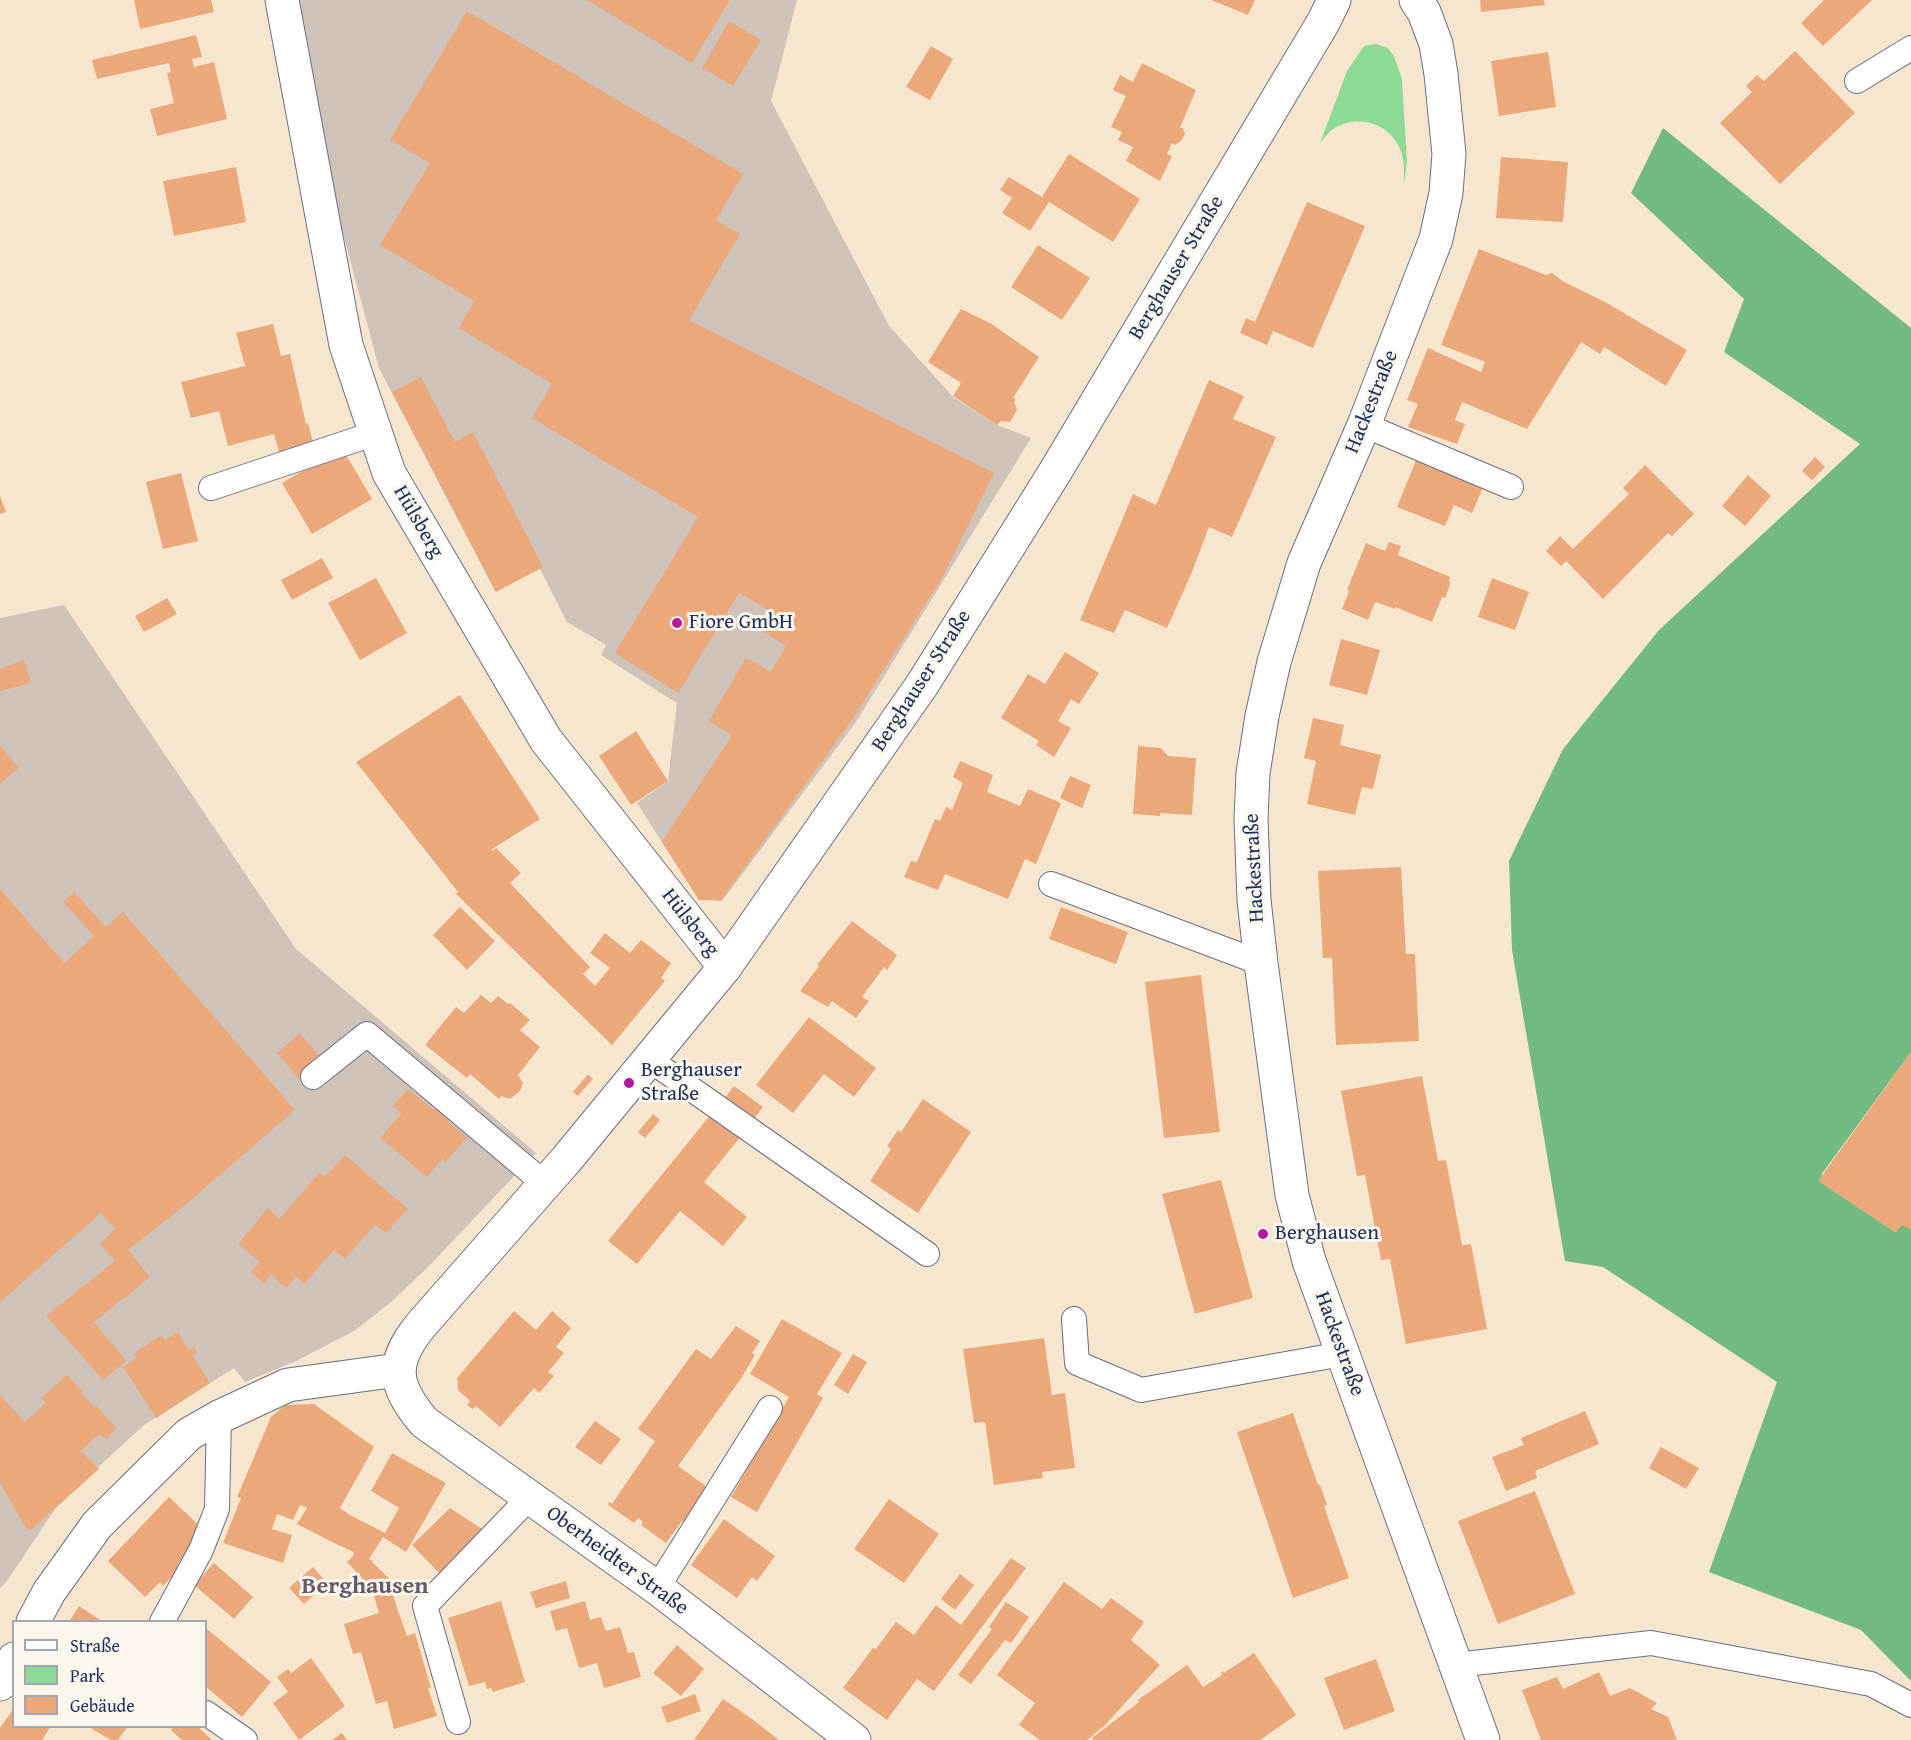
<!DOCTYPE html>
<meta charset="utf-8">
<style>
body{margin:0}
#map{position:relative;width:1911px;height:1740px;overflow:hidden;background:#f6e6ce;font-family:"Gentium Book Plus",serif}
canvas{display:block}
.legend{position:absolute;left:12px;top:1620px;width:195px;height:108px;box-sizing:border-box;background:#fbf7ec;border:2px solid #a1a7b3;margin:0;padding:8px 10px;list-style:none;font-size:18px;color:#1b2f5e}
.legend li{display:flex;align-items:center;gap:12px;height:30px}
.legend b{width:30px;border:2px solid #a1a7b3}
</style>
<div id="map">
<canvas width="1911" height="1740"></canvas>
<ul class="legend">
<li><b style="height:8px;background:#fff"></b>Straße</li>
<li><b style="height:16px;background:#8dda97"></b>Park</li>
<li><b style="height:16px;background:#eba97b"></b>Gebäude</li>
</ul>
</div>
<script>
const context = document.querySelector('canvas').getContext('2d');
context.lineJoin = 'round';
function fill(path, color) {
  context.fillStyle = color;
  context.fill(path, 'evenodd');
}
function strokePath(path, color, width, dash) {
  context.strokeStyle = color;
  context.lineWidth = width;
  context.lineCap = dash ? 'butt' : 'round';
  context.setLineDash(dash || []);
  context.stroke(path);
}
function drawText(font, color, halo, rows, align = 'center') {
  context.font = font + ' "Gentium Book Plus",serif';
  context.lineWidth = 6;
  context.setLineDash([]);
  context.textBaseline = 'middle';
  context.strokeStyle = halo;
  context.fillStyle = color;
  for (const [text, x, y, turn = 0] of rows) {
    context.save();
    context.translate(x, y);
    context.rotate((+turn || 0) * Math.PI / 180);
    context.textAlign = isNaN(turn) ? turn : align;
    if (halo) context.strokeText(text, 0, 0);
    context.fillText(text, 0, 0);
    context.restore();
  }
}
fill(new Path2D(`
 M298,0H797L771,101L889,326L953,397L997,425L1031,438L856,722L722,901L699,900L637,803L668,781L677,703L601,655L606,645L567,622L540,569L495,591L379,368L339,218Z
 M64,605L296,949L536,1153L428,1267L391,1302L354,1331L296,1361L245,1382L234,1368L144,1425L59,1503L7,1581L0,1588V618Z`), '#cec2b9');
fill(new Path2D(`
 M1376,44L1388,48L1394,56L1402,79L1407,161L1404,186C1404,174 1405,160 1400,149C1389,122 1356,114 1333,129C1328,132 1324,139 1320,143L1347,71L1364,46Z`), '#8dda97');
fill(new Path2D(`
 M1663,128L1911,328V1052L1821,1175L1911,1224V1681L1861,1630L1709,1572L1777,1382L1603,1267L1565,1261L1512,950L1509,861L1563,749L1659,630L1860,444L1724,352L1744,299L1631,193Z`), '#72ba80');
fill(new Path2D(`
 M134,0H211L214,12L140,29Z
 M587,0H730L692,63Z
 M1211,0H1255L1248,15Z
 M1480,0H1544L1545,5L1481,12Z
 M1824,0H1872L1823,46L1801,23Z
 M467,11L743,174L716,220L740,234L689,320L994,473L942,578L852,720L721,900H699L662,842L732,735L709,721L746,658L771,672L786,646L761,630L772,612L739,593L678,693L615,653L698,517L532,418L552,384L459,328L474,301L380,245L430,163L390,140Z
 M729,21L761,40L733,86L702,68Z
 M196,35L202,57L192,59L194,67L214,62L227,119L157,136L150,109L174,103L167,73L171,72L169,63L97,79L92,60Z
 M931,46L953,59L930,100L906,87Z
 M1795,51L1855,113L1780,184L1720,123L1752,92L1746,86L1757,75L1764,81Z
 M1548,52L1556,107L1499,116L1491,61Z
 M1142,63L1196,90L1180,128H1183L1185,134L1181,141L1175,145L1172,143L1167,154L1172,156L1160,181L1126,161L1133,147L1118,140L1122,132L1111,127L1126,96L1113,90L1120,75L1133,82Z
 M1069,154L1140,199L1113,242L1049,202L1030,231L1002,213L1012,198L1000,190L1009,177L1042,197Z
 M1501,157L1568,162L1563,222L1496,218Z
 M236,167L246,222L174,236L163,181Z
 M1307,202L1365,226L1313,348L1273,331L1267,345L1240,333L1246,318L1255,322Z
 M1038,245L1090,278L1062,320L1011,287Z
 M1479,249L1546,275L1552,273L1564,282L1605,302L1687,350L1666,386L1604,347L1600,354L1581,342L1527,429L1462,402L1455,420L1465,424L1457,444L1408,427L1418,404L1407,400L1428,348L1481,372L1485,362L1441,345Z
 M961,309L990,323L1039,357L1013,398L1016,399L1014,402L1017,410L1010,422L1001,421L997,425L953,396L961,383L928,362Z
 M273,324L281,356L290,354L306,424L308,423L313,442L279,452L274,434L228,446L219,411L191,418L181,382L245,366L236,333Z
 M421,377L455,442L473,432L543,567L496,592L392,392Z
 M1209,380L1244,396L1233,419L1276,437L1232,537L1209,527L1192,572L1167,628L1125,610L1114,633L1080,620L1133,494L1156,505Z
 M342,448L372,499L312,534L282,483Z
 M1815,457L1825,467L1812,480L1802,471Z
 M1417,458L1485,483L1472,513L1454,505L1445,526L1397,507Z
 M1645,465L1694,514L1672,536L1668,533L1603,599L1566,561L1561,566L1546,551L1560,536L1573,549L1629,494L1623,488Z
 M181,473L198,541L163,549L146,482Z
 M1748,475L1771,496L1745,526L1722,506Z
 M0,496L6,512L0,514Z
 M1389,542L1401,546L1398,555L1450,577L1449,582H1451L1445,598L1442,597L1432,622L1395,607V609L1375,602L1368,620L1342,609L1349,591L1347,590L1366,543L1385,551Z
 M322,558L333,578L292,600L281,580Z
 M376,578L407,633L360,660L328,603Z
 M1492,578L1529,592L1515,630L1478,617Z
 M167,598L177,614L144,632L135,616Z
 M1341,639L1380,650L1367,695L1329,685Z
 M1065,652L1099,673L1079,704L1071,699L1058,721L1071,728L1054,757L1036,745L1039,741L1001,718L1028,674L1045,684Z
 M24,660L31,683L0,691V669Z
 M460,695L540,819L492,849L493,851L496,848L521,873L510,883L590,967L583,974L595,986L610,968L590,953L605,933L630,953L641,940L671,963L661,978L665,981L612,1045L456,894L458,892L356,762Z
 M1313,718L1344,725L1340,745L1381,755L1373,789L1362,787L1355,815L1307,804L1316,761L1304,758Z
 M636,731L668,781L631,805L599,756Z
 M0,746L19,768L0,784Z
 M1138,746L1161,748L1168,756L1196,758L1192,815L1160,813V816L1133,814Z
 M960,761L993,775L987,792L1020,806L1028,789L1061,803L1036,864L1025,859L1008,899L945,874L938,890L904,877L911,861L917,862L935,819L940,821L946,807L952,810L963,783L953,777Z
 M1070,776L1091,785L1082,808L1060,798Z
 M1401,867L1406,954H1415L1419,1041L1336,1045L1332,958H1323L1318,871Z
 M0,889L64,963L94,936L63,902L74,892L106,927L123,912L295,1110L178,1211L128,1250L150,1277L94,1322L126,1361L103,1380L46,1316L115,1261L100,1244L115,1229L101,1213L0,1302Z
 M460,907L495,941L467,970L433,935Z
 M1061,907L1128,932L1116,964L1049,939Z
 M852,921L897,955L887,970L884,967L862,997L869,1001L856,1018L832,1001L828,1007L800,991L819,966L817,965Z
 M1201,975L1220,1132L1164,1138L1145,982Z
 M481,995L491,1003L498,996L508,1004L510,1003L530,1020L520,1030L540,1047L518,1075L523,1083L520,1091L510,1099L501,1096L499,1099L470,1074L467,1078L425,1045L456,1007L464,1013Z
 M809,1017L876,1068L854,1097L824,1074L793,1113L756,1085Z
 M300,1033L323,1060L300,1080L277,1053Z
 M1911,1052V1230L1902,1225L1896,1233L1818,1181Z
 M588,1074L593,1079L578,1096L573,1092Z
 M1422,1076L1438,1161L1446,1160L1462,1245L1471,1244L1487,1329L1406,1344L1390,1259L1381,1260L1365,1175L1357,1176L1341,1091Z
 M734,1086L763,1107L753,1120L724,1099Z
 M408,1089L434,1110L443,1100L456,1112L447,1121L467,1137L446,1162L443,1158L427,1177L380,1138L402,1113L393,1106Z
 M923,1099L971,1132L918,1213L870,1181L891,1149L887,1146L898,1130L901,1132Z
 M712,1113L741,1136L704,1182L747,1217L723,1246L680,1211L637,1264L608,1241Z
 M653,1114L660,1120L645,1138L638,1132Z
 M345,1155L408,1209L386,1233L375,1225L345,1259L334,1250L304,1284L296,1277L286,1288L271,1275L264,1284L251,1272L260,1262L238,1244L268,1208L279,1219L319,1173L325,1177Z
 M1221,1180L1253,1298L1195,1314L1162,1194Z
 M514,1311L536,1330L552,1311L571,1328L556,1347L564,1353L548,1372L554,1376L539,1393L534,1388L500,1427L476,1406L473,1409L467,1405L470,1401L458,1390L457,1378Z
 M782,1319L842,1353L817,1394L823,1398L757,1512L731,1497L789,1397L750,1374Z
 M736,1326L760,1341L752,1353L755,1355L740,1380L678,1466L707,1487L696,1501L703,1506L689,1527L682,1521L666,1543L641,1525L643,1522L638,1518L634,1523L607,1504L610,1502L612,1504L655,1441L638,1429L696,1349L711,1359Z
 M178,1332L189,1350L194,1347L197,1353L193,1356L210,1383L156,1418L123,1367L137,1358L134,1353L161,1335L165,1340Z
 M1044,1338L1052,1395L1065,1393L1075,1468L1042,1472L1043,1478L994,1485L985,1422L974,1423L963,1349Z
 M853,1354L867,1362L848,1394L834,1385Z
 M67,1375L83,1392L81,1393L94,1407L96,1405L116,1428L115,1430L106,1439L99,1434L81,1451L99,1469L31,1530L26,1528L0,1483V1395L25,1422L46,1403L41,1398Z
 M314,1404L374,1447L340,1508L350,1515L385,1533L399,1508L371,1491L392,1453L446,1483L406,1552L383,1537L369,1559L373,1561L372,1562L399,1588L393,1596L407,1636L415,1633L431,1688H428L437,1716L394,1729L387,1701L376,1704L361,1652L353,1654L344,1624L379,1613L372,1589L347,1562L353,1556L354,1552L334,1543L297,1524L307,1508L300,1505L293,1520L277,1514L272,1529L292,1535L283,1563L223,1543L241,1498L237,1497L271,1417L285,1405Z
 M1585,1411L1599,1444L1535,1471L1537,1478L1506,1491L1492,1457L1524,1445L1521,1438Z
 M1293,1413L1318,1485H1320L1327,1505L1324,1506L1349,1578L1293,1598L1237,1432Z
 M595,1421L621,1439L601,1465L575,1447Z
 M1661,1447L1699,1468L1686,1489L1649,1468Z
 M1535,1491L1575,1594L1498,1624L1458,1521Z
 M169,1497L207,1533L178,1563L181,1567L163,1586L160,1582L145,1597L108,1561Z
 M889,1499L939,1534L904,1583L854,1549Z
 M450,1508L482,1529L440,1574L412,1545Z
 M724,1519L775,1556L757,1581L752,1577L737,1598L691,1565Z
 M1011,1558L1026,1568L934,1691L917,1679L887,1720L843,1688L873,1648L876,1649L896,1622L914,1635L936,1605L961,1625Z
 M214,1563L253,1597L234,1619L194,1585Z
 M313,1567L327,1583L304,1604L289,1588Z
 M960,1574L974,1585L955,1610L941,1599Z
 M566,1581L570,1598L536,1608L530,1592Z
 M1064,1582L1102,1609L1111,1598L1144,1622L1131,1640L1160,1665L1104,1726L1087,1740H1040L1019,1725L1035,1703L997,1675Z
 M501,1601L525,1682L493,1692L491,1688L487,1689L485,1682L469,1686L448,1618Z
 M585,1601L590,1620L601,1617L606,1631L620,1627L628,1653L634,1652L641,1677L604,1688L597,1663L579,1668L567,1628L556,1631L550,1611Z
 M1006,1602L1029,1617L1011,1643L1005,1640L971,1684L958,1675L992,1629L989,1627Z
 M79,1606L103,1622H69Z
 M206,1628L271,1682L242,1717L206,1687Z
 M677,1645L704,1669L681,1696L653,1673Z
 M1254,1653L1296,1715L1260,1740H1094L1092,1738L1139,1702L1138,1700L1187,1665L1203,1687L1222,1675L1221,1672L1223,1671L1224,1673Z
 M311,1658L345,1706L299,1740L273,1703L288,1692L277,1677L288,1669L291,1673Z
 M1376,1659L1395,1711L1344,1730L1324,1678Z
 M1599,1672L1610,1696L1630,1688L1657,1703L1651,1709L1668,1717L1677,1740H1541L1522,1690L1557,1677L1563,1689Z
 M695,1694L701,1711L667,1723L661,1707Z
 M723,1699L752,1719L779,1740H694Z
 M14,1708V1726H51L42,1740H0V1728Z
 M94,1726H128L118,1740H111L92,1729Z
 M174,1726H197L212,1740H182L171,1730Z
 M342,1733L347,1740H332Z`), '#eba97b');
const service = new Path2D(`
 M1857,81L1911,48
 M1364,425L1511,487
 M211,488L376,433
 M1051,884L1261,963
 M650,1060L927,1254
 M313,1077L367,1034L545,1184
 M1074,1319L1077,1363L1141,1390L1342,1354
 M657,1588L770,1408
 M162,1622L201,1550L217,1509L219,1417
 M1456,1665L1651,1643L1871,1684L1911,1705
 M206,1713L245,1740
 M458,1722L425,1606L530,1497`);
const minor = new Path2D(`
 M282,0L346,345L389,473L546,740L725,967
 M1416,0L1424,12L1436,44L1441,74L1449,154L1446,193L1436,239L1364,425L1304,563L1274,662L1262,716L1253,773L1251,819L1254,900L1261,963L1292,1195L1309,1261L1483,1740
 M33,1622L49,1592L97,1525L189,1434L219,1417L288,1385L398,1370
 M0,1684L14,1659`);
const tertiary = new Path2D(`
 M854,1740L657,1588L424,1422C393,1385 390,1363 421,1325L566,1160L725,967L922,685L1055,472L1324,21L1334,0`);
strokePath(service, '#686f85', 26);
strokePath(minor, '#686f85', 35);
strokePath(tertiary, '#686f85', 35);
strokePath(service, '#fff', 24);
strokePath(minor, '#fff', 33);
strokePath(tertiary, '#fff', 33);
for (const [x, y, r, color] of [
 [677,623,6,"#b5179e"],
 [629,1083,6,"#b5179e"],
 [1263,1234,6,"#b5179e"]
]) {
  const dot = new Path2D();
  dot.arc(x, y, r, 0, 2 * Math.PI);
  context.fillStyle = color;
  context.fill(dot);
  strokePath(dot, '#fbf7ec', 2);
}
drawText('21px', '#1b2f5e', '#fbf7ec', [
 ["Berghauser Straße",1177,268,-59],
 ["Hackestraße",1372,402,-68],
 ["Hülsberg",418,522,60],
 ["Berghauser Straße",922,681,-57],
 ["Hackestraße",1255,868,-93],
 ["Hülsberg",690,923,52],
 ["Hackestraße",1339,1344,70],
 ["Oberheidter Straße",617,1561,36]
]);
drawText('21px', '#1b2f5e', '#fbf7ec', [
 ["Fiore GmbH",689,623],
 ["Berghauser",641,1071],
 ["Straße",641,1095],
 ["Berghausen",1275,1234]
], 'left');
drawText('bold 24px', '#645a68', '#fbf7ec', [
 ["Berghausen",365,1587]
]);
</script>
